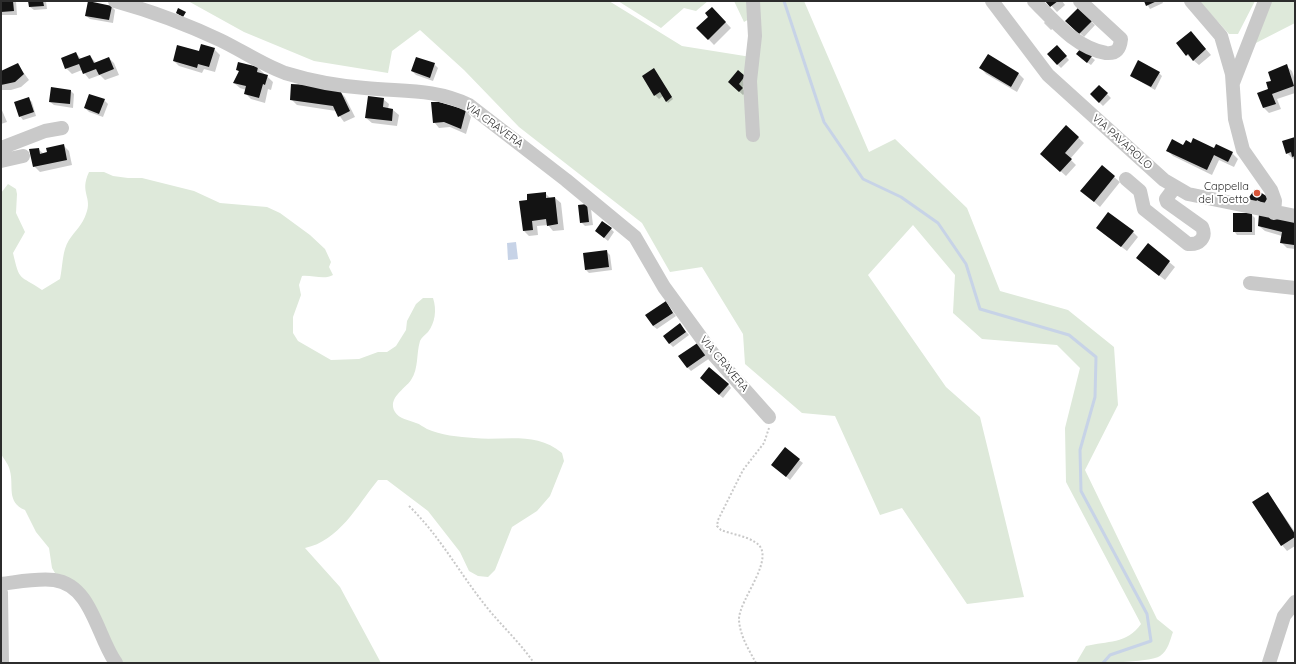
<!DOCTYPE html>
<style>
body{margin:0}
#map{position:relative;width:1296px;height:664px;overflow:hidden;background:#fff;font-family:Quicksand,sans-serif}
canvas{display:block}
.frame{position:absolute;inset:0;border:2px solid #2c2c2c;pointer-events:none}
</style>
<div id="map">
<canvas width="1296" height="664"></canvas>
<div class="frame"></div>
</div>
<script>
const context = document.querySelector('canvas').getContext('2d');
context.lineJoin = 'round';
function fill(path, color) {
  context.fillStyle = color;
  context.fill(path, 'evenodd');
}
function strokePath(path, color, width, dash) {
  context.strokeStyle = color;
  context.lineWidth = width;
  context.lineCap = dash ? 'butt' : 'round';
  context.setLineDash(dash || []);
  context.stroke(path);
}
function drawText(font, color, halo, rows, align = 'center') {
  context.font = font + ' Quicksand,sans-serif';
  context.lineWidth = 4;
  context.setLineDash([]);
  context.textBaseline = 'middle';
  context.strokeStyle = halo;
  context.fillStyle = color;
  for (const [text, x, y, turn = 0] of rows) {
    context.save();
    context.translate(x, y);
    context.rotate((+turn || 0) * Math.PI / 180);
    context.textAlign = isNaN(turn) ? turn : align;
    if (halo) context.strokeText(text, 0, 0);
    context.fillText(text, 0, 0);
    context.restore();
  }
}
fill(new Path2D(`
 M188,1H609L682,46L751,57L760,1H804L869,152L895,139L967,208L1000,291L1068,310L1114,347L1118,405L1085,470L1157,619L1173,632C1170,640 1168,651 1160,656C1150,663 1091,663 1076,663L1086,646C1107,641 1127,644 1141,624L1066,482L1065,428L1080,368L1057,345L982,339L953,313L955,275L913,225L868,275L946,387L980,417L1024,597L967,604L902,508L880,515L835,416L802,413L745,364L743,334L702,267L670,272L642,223L519,127L464,70L420,30L392,51L388,73L314,61L244,32Z
 M618,1H708L696,11L684,8L661,28Z
 M734,1H750L751,18L744,22Z
 M1199,1H1255L1238,34H1229Z
 M1267,1H1295V23L1250,46Z
 M89,172H104L113,176L128,178H142L194,191L220,203L267,207L280,213L310,235L325,249L331,262L329,267L333,275C325,280 312,275 302,276L299,285L301,295L293,317V333L298,341L331,360L359,359L378,352H387L396,346L406,330L407,321L416,304L423,298H433C437,310 435,323 428,332C425,335 421,338 420,341C416,354 419,368 411,380C405,389 387,398 395,412C399,419 409,420 416,423C420,424 423,427 427,429C440,435 459,437 474,438C504,441 536,431 562,453L564,461L550,496L537,511L512,527L495,570L488,577L478,576L469,571L460,552L428,511L387,480H378C357,506 339,541 305,548L340,587L381,663H122L68,580L55,573L52,568L49,548L36,532L25,510C6,502 14,486 10,471C9,465 4,459 1,454V193L8,184L16,189L17,194L16,213L25,232L13,253C20,283 19,274 42,290L60,279C63,265 62,251 69,240C75,231 83,224 86,214C93,197 79,193 89,172Z`), '#dee9da');
fill(new Path2D(`
 M516,242L518,259L508,260L507,243Z`), '#c7d3e7');
fill(new Path2D(`
 M1,1H16L17,15H1Z
 M29,1H46L47,9L34,10L30,7Z
 M1047,1H1062L1065,5L1057,12Z
 M1145,1H1162L1163,3L1150,9Z
 M111,6L115,10L113,23L90,19L86,16Z
 M712,8L731,28L714,45L698,28L710,17Z
 M1078,9L1095,25L1084,37L1067,21Z
 M1047,19L1055,27L1051,30L1044,23Z
 M1196,38L1211,55L1199,65L1187,55Z
 M214,49L220,55L215,72L204,69L202,73L179,66L174,61Z
 M1081,49L1095,60L1091,65L1081,58Z
 M1060,50L1069,60L1061,68L1057,64Z
 M76,53L81,59L90,56L96,63L109,58L114,63L119,75L105,80L100,75L89,79L82,70L72,74L66,68Z
 M988,55L1019,74L1024,79L1017,92L986,74L981,68Z
 M434,64L438,68L433,81L416,75L412,71Z
 M18,65L29,80L21,87L11,90H1V72Z
 M1286,66L1292,71L1295,80V93L1277,99L1281,109L1269,113L1264,108L1272,81Z
 M258,68L273,82L271,90L268,89L265,103L251,99L245,93L246,90L240,88L234,83L239,72L237,69Z
 M654,70L673,99L668,103L663,96L659,99L655,95L643,76Z
 M738,71L748,80L742,88L746,92L743,95L732,85Z
 M1159,73L1162,76L1155,90L1131,76Z
 M1099,86L1111,98L1103,106L1091,94Z
 M71,91L74,94L73,108L54,105L50,102Z
 M339,91L345,97L355,117L344,122L336,111L297,105L291,99Z
 M28,98L32,102L36,116L23,120L20,116Z
 M383,99L389,104L388,109L393,110L399,115L397,126L372,123L366,118Z
 M104,100L108,104L103,117L89,112L85,108Z
 M1,108L7,122L1,124Z
 M466,111L471,117L466,134L450,127L439,128L434,122Z
 M1066,126L1084,143L1070,159L1076,165L1066,176L1047,159Z
 M1295,138V158L1293,159L1287,153Z
 M1192,144L1232,153L1238,159L1234,167L1219,160L1212,175L1173,156L1167,150Z
 M63,145L69,151L72,165L40,172L34,166L38,149L44,154Z
 M1114,177L1120,182L1100,207L1082,191Z
 M1256,191L1271,202L1267,207L1252,203Z
 M545,193L550,198H555L561,203L564,230L553,231L548,225L537,226L538,235L529,236L524,231L529,201Z
 M587,205L591,209L593,225L585,226L581,222Z
 M1251,214L1255,218V235H1237L1234,231Z
 M1295,222V249L1287,248L1281,242L1282,236L1265,231L1259,226Z
 M611,229L614,232L608,241L596,231Z
 M1133,232L1138,237L1127,251L1103,233Z
 M1148,244L1175,267L1165,280L1143,263Z
 M606,251L610,255L612,270L589,273L586,270Z
 M666,303L676,316L657,329L653,326Z
 M680,325L689,335L673,347L669,343Z
 M698,344L710,358L691,371L687,367Z
 M704,382L728,384L731,388L723,398Z
 M799,460L803,463L790,480L776,468Z
 M1268,493L1295,532V546L1287,551L1282,545Z`), '#0003');
strokePath(new Path2D(`
 M784,1L824,122L863,179L901,197L938,223L966,264L980,309L1069,335L1096,357L1095,397L1080,450L1081,491L1147,614L1151,641L1110,655L1103,663`), '#c7d3e7', 3);
fill(new Path2D(`
 M1,1H13L14,11L1,12Z
 M28,1H43L44,6L29,7Z
 M88,1L112,6L109,20L85,16Z
 M1045,1H1058L1050,7Z
 M1144,1H1157L1146,6Z
 M712,7L726,22L708,40L696,28L708,17L705,13Z
 M178,8L186,12L183,17L176,13Z
 M1078,8L1092,21L1079,34L1065,21Z
 M1191,31L1206,49L1193,61L1188,54L1186,56L1176,43Z
 M201,44L215,48L209,67L198,64L197,68L173,61L177,45L199,51Z
 M1057,45L1067,56L1057,65L1047,54Z
 M1081,48L1092,56L1087,63L1076,54Z
 M76,52L79,59L90,55L94,63L109,57L114,69L99,75L96,69L83,74L79,64L65,69L61,58Z
 M988,54L1019,73L1011,87L979,68Z
 M416,57L435,63L430,78L411,71Z
 M1138,60L1160,72L1151,87L1130,76Z
 M238,62L258,67L257,72L268,75L265,85L263,84L259,98L244,94L246,86L233,83L239,71L236,70Z
 M18,63L24,74L15,82L1,85V71Z
 M1287,64L1294,86L1272,94L1276,104L1263,108L1257,93L1268,89L1266,82L1271,81L1268,72Z
 M654,68L672,97L666,102L660,92L654,96L642,76Z
 M738,70L745,76L739,84L743,88L739,92L728,82Z
 M291,84L325,86L340,90L350,111L338,117L333,106L290,100Z
 M1099,85L1108,93L1099,103L1090,94Z
 M51,87L71,90L70,104L49,102Z
 M89,94L105,99L99,114L84,108Z
 M368,96L384,98L383,107L393,109L392,121L365,118Z
 M29,97L34,112L19,117L14,102Z
 M431,102H439L466,110L461,129L444,122L433,123Z
 M1066,125L1079,137L1065,153L1072,159L1060,172L1040,154Z
 M1295,137V156L1292,157L1291,152L1286,154L1282,141Z
 M1193,138L1214,148L1216,144L1233,152L1228,162L1214,155L1207,170L1166,151L1172,139L1183,145L1186,140L1191,143Z
 M64,144L67,160L33,167L29,149L39,148L40,154L47,152L46,148Z
 M1102,165L1115,176L1094,202L1080,191Z
 M1255,189L1268,197L1264,204L1257,200L1254,205L1247,200Z
 M546,192V198L555,197L558,224L547,226L546,219L532,221L533,230L523,231L519,201L527,200V194Z
 M587,204L589,222L580,223L578,205Z
 M1108,212L1134,231L1121,247L1096,228Z
 M1233,213H1252V232H1233Z
 M1259,214L1295,221L1294,245L1280,243L1282,232L1258,226Z
 M602,221L612,228L604,238L595,231Z
 M1148,243L1170,261L1159,276L1136,258Z
 M607,250L609,267L585,270L583,253Z
 M666,301L673,313L653,326L645,315Z
 M680,323L686,332L669,344L663,336Z
 M699,342L707,354L687,368L678,356Z
 M709,367L729,384L719,395L700,378Z
 M785,447L800,459L786,477L771,465Z
 M1268,492L1295,534V537L1281,546L1252,502Z`), '#131313');
strokePath(new Path2D(`
 M409,506C441,537 461,576 489,610C504,628 521,644 534,663
 M756,663C749,650 740,636 739,620C738,600 779,556 755,542C746,536 731,534 721,530L717,526L718,520L743,470L764,443L769,428`), '#c9c9c9', 2, [2, 2]);
strokePath(new Path2D(`
 M115,1C151,11 186,24 220,40C241,50 263,65 285,73C311,81 339,86 365,88C402,92 434,88 469,105L566,180L635,237L664,287L713,354L769,417
 M753,1L755,36L750,81L753,135
 M992,1L1048,75L1164,180L1188,194L1295,216
 M1034,1C1054,21 1076,48 1106,53C1117,54 1120,49 1121,39L1080,1
 M1191,1L1221,36L1232,74L1235,119L1243,150L1271,190L1275,201L1274,213
 M1233,83L1265,1
 M1,148L45,131L62,128
 M1,161L23,156
 M1126,179L1140,191L1144,209L1188,244C1199,245 1207,238 1202,227L1167,202L1166,199L1175,187
 M1250,283L1295,288
 M1,584C18,582 37,578 54,580C92,585 97,637 116,663
 M1,592L2,663
 M1269,663L1284,616L1295,602`), '#c9c9c9', 14);
for (const [x, y, r, color] of [
 [1257,193,4,"#d75539"]
]) {
  const dot = new Path2D();
  dot.arc(x, y, r, 0, 2 * Math.PI);
  context.fillStyle = color;
  context.fill(dot);
  strokePath(dot, '#fff', 1.5);
}
drawText('11px', '#2c2c2c', '#fff', [
 ["VIA CRAVERA",494,125,36],
 ["VIA PAVAROLO",1122,142,42],
 ["VIA CRAVERA",724,364,50]
]);
drawText('11px', '#2c2c2c', '#fff', [
 ["Cappella",1249,187],
 ["del Toetto",1249,200]
], 'right');
</script>
